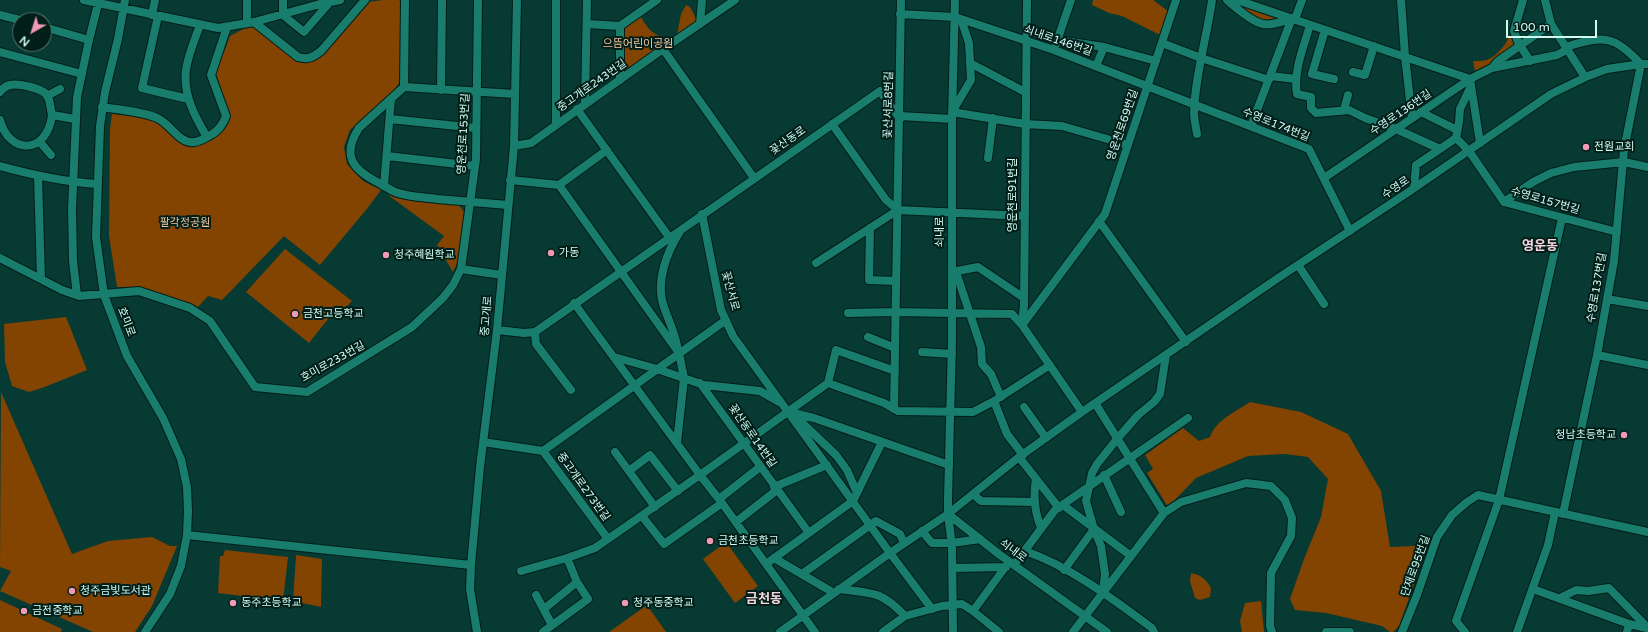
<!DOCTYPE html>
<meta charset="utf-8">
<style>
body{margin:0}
#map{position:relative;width:1648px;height:632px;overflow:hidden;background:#063a32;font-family:"Varela Round",sans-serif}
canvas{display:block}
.north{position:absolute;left:12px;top:12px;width:40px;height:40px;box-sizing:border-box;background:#021e19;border:1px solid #54766f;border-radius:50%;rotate:219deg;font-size:11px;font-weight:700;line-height:16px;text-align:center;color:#d0faf0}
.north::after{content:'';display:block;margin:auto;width:14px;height:18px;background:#f09ab6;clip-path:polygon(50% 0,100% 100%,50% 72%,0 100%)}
.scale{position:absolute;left:1506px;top:20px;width:91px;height:18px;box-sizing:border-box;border:2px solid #d0faf0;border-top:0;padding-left:5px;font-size:12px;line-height:14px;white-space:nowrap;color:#d0faf0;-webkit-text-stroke:3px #021e19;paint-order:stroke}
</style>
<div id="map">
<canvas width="1648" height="632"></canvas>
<div class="north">N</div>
<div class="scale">100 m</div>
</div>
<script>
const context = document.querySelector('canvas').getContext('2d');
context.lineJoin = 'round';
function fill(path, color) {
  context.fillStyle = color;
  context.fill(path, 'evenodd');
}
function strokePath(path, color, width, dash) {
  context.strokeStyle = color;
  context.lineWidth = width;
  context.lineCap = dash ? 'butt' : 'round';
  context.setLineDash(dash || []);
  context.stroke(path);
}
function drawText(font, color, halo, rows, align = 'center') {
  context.font = font + ' "Varela Round","Noto Sans KR",sans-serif';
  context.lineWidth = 4;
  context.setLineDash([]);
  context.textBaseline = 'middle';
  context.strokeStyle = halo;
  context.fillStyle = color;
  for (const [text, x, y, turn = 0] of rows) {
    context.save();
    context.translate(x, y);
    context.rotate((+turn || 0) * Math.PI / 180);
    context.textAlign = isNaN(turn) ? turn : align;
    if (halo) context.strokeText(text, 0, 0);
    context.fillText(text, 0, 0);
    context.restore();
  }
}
fill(new Path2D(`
 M383,0H399L402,4L400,82L391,94L350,130L344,147L347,164L363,181L381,190L366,210L320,265L284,236L222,300L208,296L197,308L137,287H117L109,236L110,129L112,114C125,116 149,115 159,123C172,133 175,142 192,147L222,132L230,120L216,73L230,36L249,26H255L298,62C308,64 313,62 321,57L368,2Z
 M1093,0H1153L1168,11L1160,35L1122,16L1109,13L1092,5Z
 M1235,3L1281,19C1263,27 1250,14 1235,3Z
 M686,5L690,7L699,24L620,78L621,26L639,14C649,30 651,35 671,39L677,35L681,14Z
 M1511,32L1515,45L1490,64L1475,71L1473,61C1478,61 1485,61 1489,59C1498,55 1508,42 1511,32Z
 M388,195L398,198L459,205L464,212L459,259L453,272L437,245L444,236Z
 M285,249L352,301L337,317L332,314L309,343L246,292Z
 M66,317L87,370L42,388L29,392L12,386L5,362L4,324Z
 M1,392L72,554L108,541L152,537L170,546H177L152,606L135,632H93L0,591L11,571L0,567Z
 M1250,402L1301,412L1348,434L1381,491L1390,547L1414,546L1430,539L1399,626L1393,632H1390L1382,626L1326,613L1295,610L1290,599L1304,559L1321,517L1328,479L1308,457L1285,454L1248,456L1196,478L1168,507L1147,473L1153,469L1145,455L1183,428L1199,441L1210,437C1216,420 1235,412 1250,402Z
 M726,542L758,586L735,603L703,559Z
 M225,550L288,557L283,601L218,593L220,556H223Z
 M296,555L322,559L321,607L293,601Z
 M1191,573C1202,575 1206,580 1211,588L1210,597L1200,600L1195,598L1190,581Z
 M0,600L62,629L61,632H0Z
 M1261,601L1264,632H1242L1240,621L1245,603Z
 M647,605L666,632H609Z`), '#824400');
const minor = new Path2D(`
 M84,0L218,28L254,22L320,4L340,0
 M125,0L118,39L105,92L100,126L96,237L104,295L127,356L163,418L181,459L187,487L188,511L187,535L181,566L170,594L145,632
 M247,0V23
 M283,0V15L304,32L330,2
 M405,0L404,87L359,128C341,156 353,170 379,183C384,186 389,189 395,192C408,197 424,197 437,199C461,201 484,203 508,205
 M556,0V125
 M1227,0C1236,8 1252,22 1263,24C1272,26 1283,21 1291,19
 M1237,0L1470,79L1480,143
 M1401,0L1405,56L1412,118
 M1523,0L1514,31L1518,42L1530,61
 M1545,0L1551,24L1585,77
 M900,14L955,17L1054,50L1309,149L1350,231
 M0,15L20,20
 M152,15L155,0
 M158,16L142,88L188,99
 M961,19L969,43L971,80L952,112L1025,124L1062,126L1128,145
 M1295,19L1302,0
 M254,22L298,57C309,60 313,57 321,51L365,0
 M587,24L620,26L657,0
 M700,24L702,0
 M200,25C195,39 188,55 186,70C183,95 195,117 207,137
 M1310,25C1304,46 1293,71 1297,94L1311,97V108L1316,113L1349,110L1365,118L1396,129L1440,149L1456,138
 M44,27L89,40
 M1325,30L1312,74L1334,79
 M1058,40L1104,47L1156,61
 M1162,43L1201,58L1269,80
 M1056,44L1071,0
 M663,49L754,178
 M0,52L82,74
 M970,63L1025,92
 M1096,66L1104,47
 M1492,68L1498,61L1551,24
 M1353,72L1365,75L1374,46
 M1270,76L1296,79
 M620,80V26
 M404,87L515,94
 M441,90L442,0
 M0,92C2,89 6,86 10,85C18,83 40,88 46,94C51,100 50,108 52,115
 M47,96L60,89
 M585,104L587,0
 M102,107C120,110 140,111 157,118C170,123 179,144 194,142C199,142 205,138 209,136C217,132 223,125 226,116L211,75L227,27
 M577,109L669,237
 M1344,110L1348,95
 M1421,112L1457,130
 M900,116L952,119
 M390,119L476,128
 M0,120C9,155 47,155 52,115L75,119
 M832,124L886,200L898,210L1024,216
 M1251,126L1292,18
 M1197,134C1196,127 1194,120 1194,113C1195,75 1207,37 1212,0
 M1456,138L1469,151L1504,202L1617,232
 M1456,138L1459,122L1460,109L1471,86
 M40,142L51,155
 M514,146L531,143L663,49L735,0
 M387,156L475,166
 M988,158L993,118
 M0,166C33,175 64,182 98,184
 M38,176L41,279
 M1324,178L1470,79L1492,68L1557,55L1568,49
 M510,180L559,185L679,353L684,378L677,443
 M559,185L607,150
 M384,186L391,99
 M1414,188L1416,165L1440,149
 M1504,202L1533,182L1551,173L1574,167L1624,162L1648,167
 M702,214L721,310L733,336L890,553L932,609
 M1099,221L1186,342
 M870,228L869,280L896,281
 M0,258L62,290L79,296L139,291L190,308L210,321L255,387L307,392L412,327L443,298L453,285L461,269L476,159L478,0
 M816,263L898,210
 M1298,265L1324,304
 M461,269L502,275
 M952,272L978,267L1024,298
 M956,272L981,347L982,364L991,374L1001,397
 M77,295L73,261L72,209L77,97L89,40L99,0
 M1607,299L1648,306
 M574,303L700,475L722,503L815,632
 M848,313L895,312L1012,314L1022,325L1082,412
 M1022,324L1024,305L1027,0
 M1022,325L1105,214L1176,0
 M497,330L524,333L535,332L880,91L900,119
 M535,332L536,344L571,390
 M868,337L895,348
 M678,351C676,334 668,320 663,304C656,281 667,252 679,233
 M922,352L952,354
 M1597,355L1648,365
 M614,357L657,369L704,385L760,391L781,403
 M700,383L809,533
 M828,383L836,350L895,371
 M994,401L1007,434L1023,455
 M1095,403L1164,513
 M1024,407L1046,438
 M894,409L901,0
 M789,412L814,418L949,465
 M796,417L836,455L847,470L857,493
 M483,442L543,451L608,539
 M543,451L726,320
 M615,452L655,507
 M1019,457L1059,508
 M629,471L650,455L678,491
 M1104,475L1121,512
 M1036,479C1033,496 1035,513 1041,528
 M774,487L827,465
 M973,494L981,501L1035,502
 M719,499L760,467
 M1063,505L1131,556
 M948,514L1000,555L1107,632
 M1563,514L1597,355L1614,261L1624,150L1641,64C1613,35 1604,35 1566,47
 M642,516L664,544L722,503
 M736,522L777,490
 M922,531L932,543H952L980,539
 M187,535L471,565
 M1025,551C1071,567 1113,599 1152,628L1154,632
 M774,558L834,593
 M766,564L853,501L882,442
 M1014,565L1055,510L1188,418
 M953,568L1006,567
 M1064,570L1094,529
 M521,571L567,558L595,548L700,475L828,383L884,403L898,411L973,412L994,401L1050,365
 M802,574L876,521L900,534L904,543
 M839,589C873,593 881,591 905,616
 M1533,589L1629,624
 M1103,592L1105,574L1101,546L1094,529L1086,501L1092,473L1097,464L1117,439L1138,415L1154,402L1160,394L1166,355
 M536,595L552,625
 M1560,598L1576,590L1588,591L1609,588L1647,627
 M544,609L577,582
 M973,611L1009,562
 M477,632L470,589L471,565L480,467L497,330L514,146L517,0
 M543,632L588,599L577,582L567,558
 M780,632L890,553L948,514L1019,457L1082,412L1278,278L1410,191L1551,94L1588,76L1607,69L1641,64H1648
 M883,632L905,616L942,606L962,604L973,611L999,632
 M953,632L952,546L948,514V499L952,342V119L955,0
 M1073,632L1164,513L1181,502L1246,483L1271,486L1285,500L1292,518L1291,536L1271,573L1270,626L1272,632
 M1326,632H1350
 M1402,632L1417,595L1437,537L1452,515L1467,502L1478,495L1648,532
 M1465,632L1456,621L1499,500L1562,218
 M1517,632L1548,545L1555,512
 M1627,632L1629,624L1647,628`);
strokePath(minor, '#021e19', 10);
strokePath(minor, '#197d6d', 8);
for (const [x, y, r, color] of [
 [1586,147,4,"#f09ab6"],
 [551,253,4,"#f09ab6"],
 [386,255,4,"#f09ab6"],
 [295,314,4,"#f09ab6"],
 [1624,435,4,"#f09ab6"],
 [710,541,4,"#f09ab6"],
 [72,591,4,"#f09ab6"],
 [233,603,4,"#f09ab6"],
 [625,603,4,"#f09ab6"],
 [24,611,4,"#f09ab6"]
]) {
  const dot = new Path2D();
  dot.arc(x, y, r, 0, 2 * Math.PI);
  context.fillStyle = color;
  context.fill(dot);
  strokePath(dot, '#021e19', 1.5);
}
drawText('11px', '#d0faf0', '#021e19', [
 ["쇠내로146번길",1058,41,19],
 ["중고개로243번길",592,86,-35],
 ["꽃산서로8번길",889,105,-89],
 ["수영로136번길",1401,113,-34],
 ["영운천로69번길",1123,125,-71],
 ["수영로174번길",1276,125,22],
 ["영운천로153번길",464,134,-87],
 ["꽃산동로",788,141,-35],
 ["수영로",1396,188,-34],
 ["영운천로91번길",1013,195,-90],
 ["수영로157번길",1545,201,16],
 ["쇠내로",940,232,-90],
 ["수영로137번길",1597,288,-80],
 ["꽃산서로",730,291,75],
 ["중고개로",487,316,-85],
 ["호미로",126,322,69],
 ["호미로233번길",333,362,-29],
 ["꽃산동로14번길",752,436,55],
 ["중고개로273번길",583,487,54],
 ["쇠내로",1013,551,37],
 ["단재로95번길",1416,566,-70]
]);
drawText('11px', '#f5c5a0', '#021e19', [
 ["으뜸어린이공원",638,44],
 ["팔각정공원",185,223]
]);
drawText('11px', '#d0faf0', '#021e19', [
 ["전원교회",1594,147],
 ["가동",559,253],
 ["청주혜원학교",394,255],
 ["금천고등학교",303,314],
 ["청남초등학교",1616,435,"right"],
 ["금천초등학교",718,541],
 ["청주금빛도서관",80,591],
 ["동주초등학교",241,603],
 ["청주동중학교",633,603],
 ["금전중학교",32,611]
], 'left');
drawText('bold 13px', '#f7d5de', '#021e19', [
 ["영운동",1540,247],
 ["금천동",764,600]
]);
</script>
